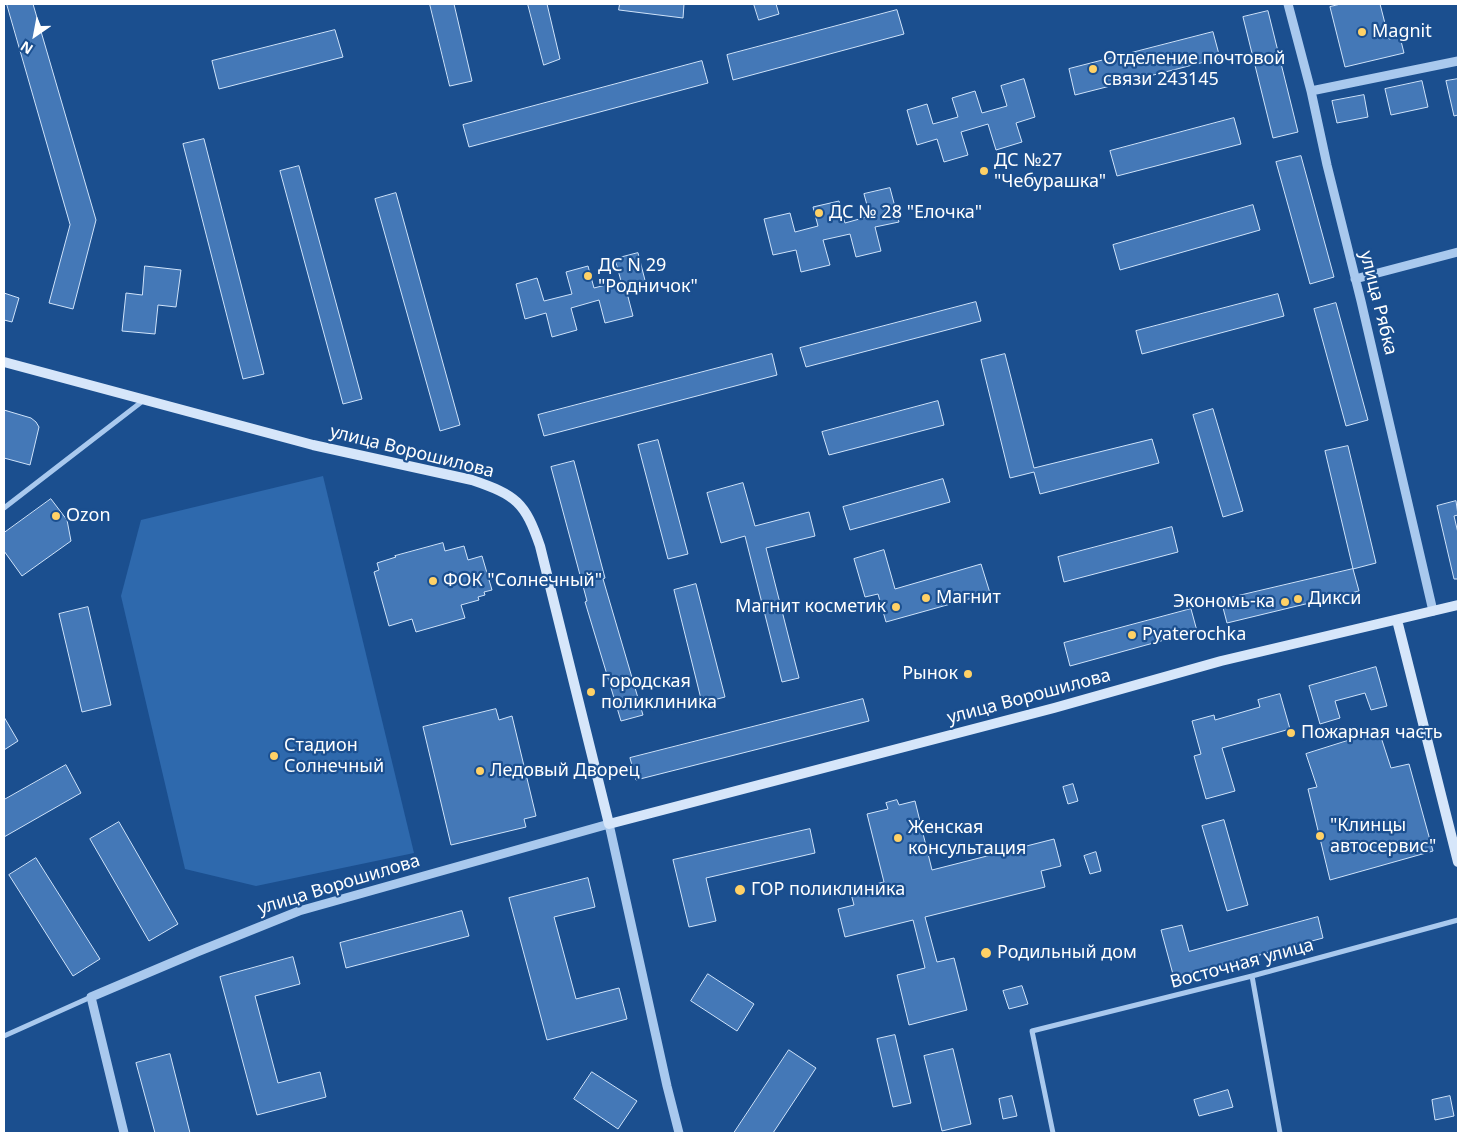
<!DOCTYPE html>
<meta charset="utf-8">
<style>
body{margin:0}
#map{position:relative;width:1462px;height:1137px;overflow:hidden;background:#1b4f8f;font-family:"Noto Sans",sans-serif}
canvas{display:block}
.frame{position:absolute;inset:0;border:5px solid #fff;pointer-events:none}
.north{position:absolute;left:10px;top:10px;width:50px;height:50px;-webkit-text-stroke:4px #1b4f8f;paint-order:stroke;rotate:213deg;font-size:14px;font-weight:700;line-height:20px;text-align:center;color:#fff}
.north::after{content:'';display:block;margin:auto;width:18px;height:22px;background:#fff;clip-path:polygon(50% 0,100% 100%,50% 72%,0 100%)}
</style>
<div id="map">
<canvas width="1462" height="1137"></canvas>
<div class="frame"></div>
<div class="north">N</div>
</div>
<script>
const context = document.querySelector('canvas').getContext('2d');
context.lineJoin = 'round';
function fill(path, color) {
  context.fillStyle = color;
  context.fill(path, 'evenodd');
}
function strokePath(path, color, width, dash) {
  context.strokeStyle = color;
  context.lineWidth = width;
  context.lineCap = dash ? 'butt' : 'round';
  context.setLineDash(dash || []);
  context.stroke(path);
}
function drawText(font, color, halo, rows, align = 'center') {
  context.font = font + ' "Noto Sans",sans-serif';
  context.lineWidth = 4.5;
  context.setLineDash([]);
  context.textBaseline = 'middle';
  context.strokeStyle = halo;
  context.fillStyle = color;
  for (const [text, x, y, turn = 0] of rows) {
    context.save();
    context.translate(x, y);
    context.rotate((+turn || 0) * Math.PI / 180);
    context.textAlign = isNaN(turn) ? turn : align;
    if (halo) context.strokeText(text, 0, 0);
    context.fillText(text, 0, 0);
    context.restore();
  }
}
fill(new Path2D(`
 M323,476L414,853L256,886L185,869L121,596L141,520Z`), '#2e69ad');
const building = new Path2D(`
 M7,4H33L96,220L73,309L49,303L70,225Z
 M430,4H454L472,81L450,86Z
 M528,4H547L560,59L544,65Z
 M620,4H684L683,18L619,10Z
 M754,4H776L779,14L759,20Z
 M1341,4H1380L1389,39L1400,37L1404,53L1345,67L1330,7Z
 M897,10L904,34L733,80L727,55Z
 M1268,11L1298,132L1273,138L1243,17Z
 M335,30L343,57L219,89L212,61Z
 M1213,32L1220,58L1075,95L1069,69Z
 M702,61L708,83L469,147L463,125Z
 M1024,79L1035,117L1016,123L1022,142L996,150L988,124L961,132L968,155L944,162L937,139L917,145L907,110L927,104L933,124L958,117L952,98L975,91L982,113L1007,106L1001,86Z
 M1458,79V115L1454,116L1446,81Z
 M1422,81L1428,107L1391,115L1385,89Z
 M1364,95L1368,117L1337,123L1332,101Z
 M1234,118L1241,144L1117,176L1110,151Z
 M204,139L264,374L243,379L183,144Z
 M1301,156L1334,277L1310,284L1276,162Z
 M299,166L362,399L343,404L280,171Z
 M890,188L899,222L875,227L881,251L856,257L850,234L823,240L830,265L801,272L796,250L773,255L764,219L790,213L795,232L818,226L813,207L839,201L845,223L870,216L864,194Z
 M396,193L460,425L440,431L375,199Z
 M1253,205L1260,230L1120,270L1113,245Z
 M638,253L647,288L627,293L633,316L605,323L599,300L571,308L577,330L552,337L546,313L525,319L516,284L537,278L544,301L572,294L566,272L588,266L594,288L621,281L615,259Z
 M145,266L181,270L176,307L158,305L155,334L122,331L126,293L142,295Z
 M4,293L19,298L12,322L4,320Z
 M1278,294L1284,316L1142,354L1136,331Z
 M976,302L981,321L806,367L800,348Z
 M1336,303L1368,420L1346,426L1314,309Z
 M772,354L777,375L544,436L538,415Z
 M1005,354L1034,468L1152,439L1159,463L1040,494L1034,472L1010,478L981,360Z
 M938,401L944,425L829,455L822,432Z
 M1213,409L1243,511L1223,517L1193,415Z
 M4,410L31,418L36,422L39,427L30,465L4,458Z
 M658,440L688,554L668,559L638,445Z
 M1348,446L1376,563L1353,569L1325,451Z
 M574,461L605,578L603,579L643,715L621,721L585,602L587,601L551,467Z
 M943,479L950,502L850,530L843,507Z
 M743,483L755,526L809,512L815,536L766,548L799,678L782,682L745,536L721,543L707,493Z
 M51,499L67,520L71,541L22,576L4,551V533Z
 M1456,501L1458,515L1454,516L1458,533V579H1454L1437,506Z
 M1172,527L1178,552L1064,582L1058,557Z
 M443,543L445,551L464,546L468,560L482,556L492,590L484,592L485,595L478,597L479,600L461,605L465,618L416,632L412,619L389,626L374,572L379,570L377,563L396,557L395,556Z
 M884,550L895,589L981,564L990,593L886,622L878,594L865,597L854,559Z
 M1353,569L1359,591L1227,623L1221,600Z
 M696,584L725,697L702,703L674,590Z
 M88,607L111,705L82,712L59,614Z
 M1191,609L1197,631L1070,666L1064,643Z
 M1376,667L1387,706L1371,710L1365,693L1335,701L1340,718L1320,724L1309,686Z
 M1280,694L1290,729L1222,748L1235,791L1206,799L1194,756L1201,754L1192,721L1214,715L1215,720L1260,707L1258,700Z
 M863,699L869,721L636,780L630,758Z
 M496,709L499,720L512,716L536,816L524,819L526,827L451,845L423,727Z
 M4,717L18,741L4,750Z
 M1379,731L1391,768L1409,764L1433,851L1330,880L1308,789L1317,787L1306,754Z
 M66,765L81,793L4,837V800Z
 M1073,784L1078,801L1068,804L1063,787Z
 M897,800L899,805L915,801L932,870L1054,839L1061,866L1041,871L1045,887L925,917L937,962L954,958L967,1010L909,1025L897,975L925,968L913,920L845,937L838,909L854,905L850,890L884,882L867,814L888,809L886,803Z
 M1224,820L1248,905L1227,911L1202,826Z
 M119,822L178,924L149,941L90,839Z
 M810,829L815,853L706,878L716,921L689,927L673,860Z
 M1096,852L1101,871L1090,874L1084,856Z
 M36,858L100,959L73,976L9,875Z
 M588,878L595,907L554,917L576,999L619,988L627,1019L547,1040L509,898Z
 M462,911L469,936L346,968L340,943Z
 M1318,917L1323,938L1174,978L1161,930L1182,925L1189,951Z
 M293,957L300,984L255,996L278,1083L320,1072L326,1097L257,1115L220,977Z
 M708,974L754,1004L737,1031L691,1001Z
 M1022,986L1028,1004L1009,1009L1003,991Z
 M895,1035L911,1103L893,1107L877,1039Z
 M953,1049L971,1124L942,1131L924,1056Z
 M789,1050L816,1068L773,1133H734Z
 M170,1054L190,1133H155L136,1063Z
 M592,1072L637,1101L618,1129L574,1099Z
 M1228,1090L1233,1107L1199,1116L1194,1100Z
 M1012,1096L1017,1116L1003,1119L999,1099Z
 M1450,1096L1454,1116L1435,1120L1432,1100Z`);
fill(building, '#4478b7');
strokePath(building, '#cfe3fa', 1);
strokePath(new Path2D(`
 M4,508L144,400
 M1252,976L1280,1133
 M4,1036L91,997
 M1053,1133L1032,1031L1252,976L1458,920`), '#a9c9ee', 5);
strokePath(new Path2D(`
 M1288,4L1311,91L1327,165L1361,301L1433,611
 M1311,91L1458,61
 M1355,279L1458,252
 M124,1133L91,997L197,952L299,911L609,824L667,1086L679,1133`), '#a9c9ee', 9);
strokePath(new Path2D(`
 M4,362L313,445L472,480C516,495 525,502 540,546L609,824L1054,708L1221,661L1458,605
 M1397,620L1458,862`), '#d6e6fa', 10);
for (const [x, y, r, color] of [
 [1362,32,5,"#ffd166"],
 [1093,69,5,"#ffd166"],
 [984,171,5,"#ffd166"],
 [819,213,5,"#ffd166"],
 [588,276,5,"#ffd166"],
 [56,516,5,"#ffd166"],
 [433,581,5,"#ffd166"],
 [926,598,5,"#ffd166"],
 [1298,599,5,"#ffd166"],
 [1285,602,5,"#ffd166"],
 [896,607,5,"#ffd166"],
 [1132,635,5,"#ffd166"],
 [968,674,5,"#ffd166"],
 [591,692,5,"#ffd166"],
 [1291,733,5,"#ffd166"],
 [274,756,5,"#ffd166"],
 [480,771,5,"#ffd166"],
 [1320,836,5,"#ffd166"],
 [898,838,5,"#ffd166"],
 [740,890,6,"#ffd166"],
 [986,953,6,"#ffd166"]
]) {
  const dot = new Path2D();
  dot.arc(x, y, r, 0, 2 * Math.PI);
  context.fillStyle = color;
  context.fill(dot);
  strokePath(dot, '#1b4f8f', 2);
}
drawText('18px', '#fff', '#1b4f8f', [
 ["Magnit",1372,32],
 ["Отделение почтовой",1103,59],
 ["связи 243145",1103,80],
 ["ДС №27",994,161],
 ["\"Чебурашка\"",994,182],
 ["ДС № 28 \"Елочка\"",829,213],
 ["ДС N 29",598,266],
 ["\"Родничок\"",598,287],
 ["Ozon",66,516],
 ["ФОК \"Солнечный\"",443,581],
 ["Магнит",936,598],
 ["Дикси",1308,599],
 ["Экономь-ка",1275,602,"right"],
 ["Магнит косметик",886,607,"right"],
 ["Pyaterochka",1142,635],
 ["Рынок",958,674,"right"],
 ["Городская",601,682],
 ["поликлиника",601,703],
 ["Пожарная часть",1301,733],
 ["Стадион",284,746],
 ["Солнечный",284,767],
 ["Ледовый Дворец",490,771],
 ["\"Клинцы",1330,826],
 ["автосервис\"",1330,847],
 ["Женская",908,828],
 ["консультация",908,849],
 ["ГОР поликлиника",751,890],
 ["Родильный дом",997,953]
], 'left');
drawText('18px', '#fff', '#1b4f8f', [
 ["улица Рябка",1378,303,76],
 ["улица Ворошилова",412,452,14],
 ["улица Ворошилова",1029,697,-15],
 ["улица Ворошилова",339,885,-17],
 ["Восточная улица",1242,964,-15]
]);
</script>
